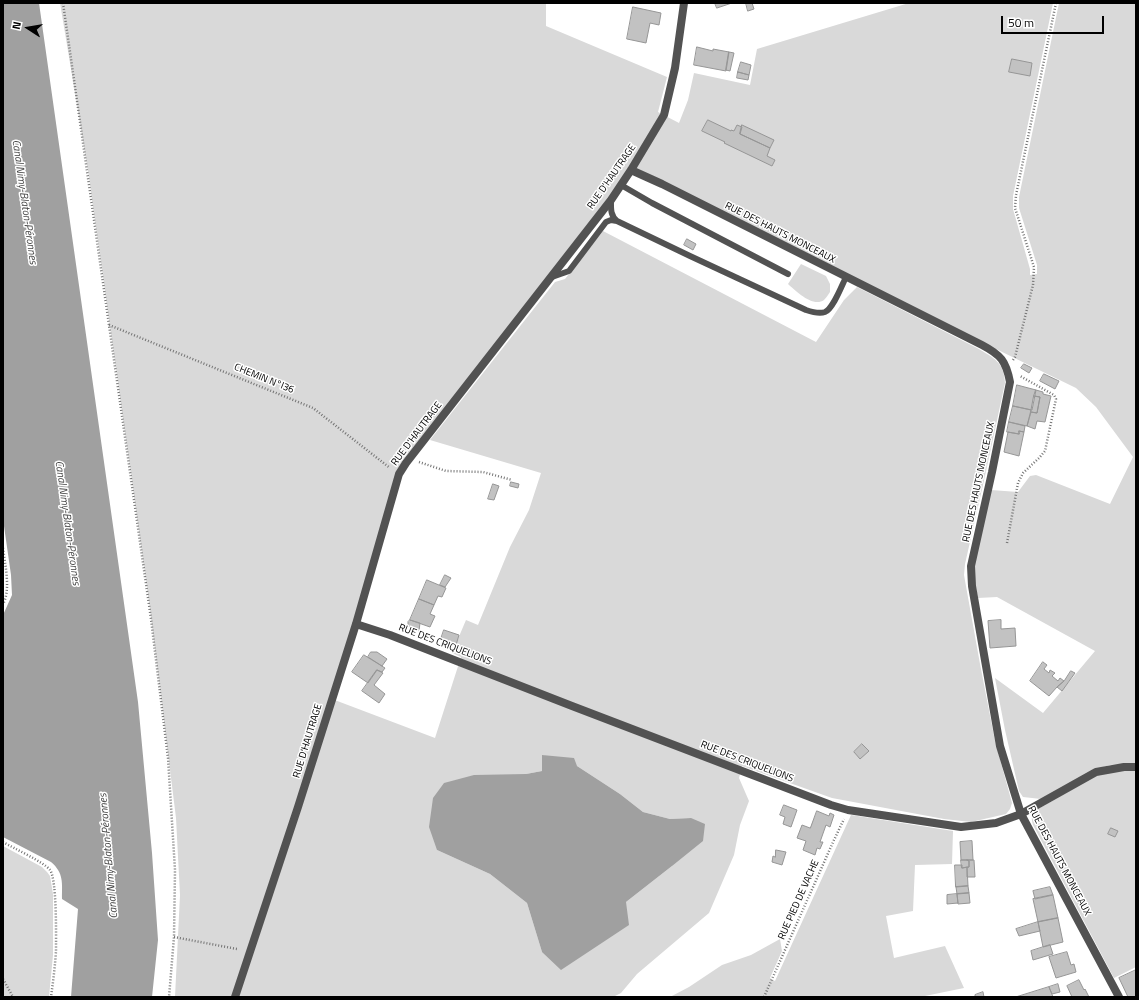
<!DOCTYPE html>
<meta charset="utf-8">
<style>
body{margin:0}
#map{position:relative;width:1139px;height:1000px;overflow:hidden;background:#fff;font-family:"Titillium Web",sans-serif}
canvas{display:block}
.frame{position:absolute;inset:0;border:4px solid #000;pointer-events:none}
.north{position:absolute;left:8px;top:8px;width:40px;height:40px;-webkit-text-stroke:3px #fff;paint-order:stroke;rotate:282deg;font-size:11px;font-weight:700;line-height:16px;text-align:center;color:#000}
.north::after{content:'';display:block;margin:auto;width:14px;height:18px;background:#000;clip-path:polygon(50% 0,100% 100%,50% 72%,0 100%)}
.scale{position:absolute;left:1001px;top:16px;width:103px;height:18px;box-sizing:border-box;border:2px solid #000;border-top:0;padding-left:5px;font-size:12px;line-height:14px;white-space:nowrap;color:#000;-webkit-text-stroke:3px #fff;paint-order:stroke}
</style>
<div id="map">
<canvas width="1139" height="1000"></canvas>
<div class="frame"></div>
<div class="north">N</div>
<div class="scale">50 m</div>
</div>
<script>
const context = document.querySelector('canvas').getContext('2d');
context.lineJoin = 'round';
function fill(path, color) {
  context.fillStyle = color;
  context.fill(path, 'evenodd');
}
function strokePath(path, color, width, dash) {
  context.strokeStyle = color;
  context.lineWidth = width;
  context.lineCap = dash ? 'butt' : 'round';
  context.setLineDash(dash || []);
  context.stroke(path);
}
function drawText(font, color, halo, rows, align = 'center') {
  context.font = font + ' "Titillium Web",sans-serif';
  context.lineWidth = 3;
  context.setLineDash([]);
  context.textBaseline = 'middle';
  context.strokeStyle = halo;
  context.fillStyle = color;
  for (const [text, x, y, turn = 0] of rows) {
    context.save();
    context.translate(x, y);
    context.rotate((+turn || 0) * Math.PI / 180);
    context.textAlign = isNaN(turn) ? turn : align;
    if (halo) context.strokeText(text, 0, 0);
    context.fillText(text, 0, 0);
    context.restore();
  }
}
fill(new Path2D(`
 M60,3H546V26L667,77L658,112L679,123L688,100L694,73L750,85L757,49L909,3H1053L1013,196V209L1030,269V275L1037,274V265L1019,208V197L1059,3H1136V764L1110,765L1093,770L1041,799L1023,797L1019,791L1005,730L995,678L1043,713L1095,651L997,597L978,598L974,577L975,559L991,490L1018,492L1030,476L1036,475L1110,504L1133,457L1096,407L1076,388L996,349L992,351L631,171L406,463L332,699L435,738L461,657L452,653L466,620L478,625L510,547L529,510L541,473L430,440L555,282L565,279L603,231L816,342L844,300L857,287L977,348C994,358 1004,362 1005,383L985,476L965,564L964,575L980,664L995,741L1012,803L1010,809L1006,814L971,822L944,819L832,798L742,766L739,778L749,801L740,825L734,855L709,913L637,974L621,993L613,997H175L180,895L176,818L150,609L88,171ZM542,755L577,766L620,794L643,812L670,819L691,818L672,866L626,902L542,952L527,903L490,874L437,850L526,774L542,771Z
 M801,264L826,276L830,284V292C828,295 826,298 824,300C813,308 796,291 788,284Z
 M1111,771H1136V967L1114,978L1033,825C1031,818 1031,814 1038,809L1097,775Z
 M851,815L953,831L952,864L915,865L913,911L886,916L894,958L945,946L964,988L920,997H670L689,987L722,965L751,955L780,939L782,951L770,978L775,981Z
 M3,846L42,867L47,872L50,876L53,894V955L49,997H3Z`), '#d9d9d9');
fill(new Path2D(`
 M3,3H39L138,702L152,853L158,940L152,997H71L78,909L62,899C62,883 64,873 51,862L3,837V615L12,595L11,575L3,519Z
 M542,755L574,758L577,766L620,794L643,812L670,819L691,818L705,824L703,841L672,866L626,902L629,925L561,970L542,952L527,903L490,874L437,850L429,827L433,798L444,783L474,775L526,774L542,771Z`), '#a0a0a0');
const building = new Path2D(`
 M715,3H732L717,8Z
 M746,3H752L754,9L748,11Z
 M633,7L661,13L659,25L650,23L646,43L627,39Z
 M697,47L713,51V49L729,52L726,71L694,65Z
 M729,52L734,53L730,71L726,70Z
 M1012,59L1032,63L1030,76L1009,72Z
 M741,62L751,65L749,75L738,72Z
 M738,72L749,75L748,80L737,78Z
 M708,120L731,131V130L734,131L737,125L742,127L740,134L770,148L767,156L775,160L772,166L724,143L725,142L702,131Z
 M742,125L774,140L770,148L740,134Z
 M687,239L696,244L693,250L684,245Z
 M1024,364L1032,368L1029,373L1021,368Z
 M1044,374L1059,381L1055,389L1040,381Z
 M1017,385L1036,390L1032,410L1013,406Z
 M1036,390L1043,392V394L1051,396L1045,422L1037,421L1035,429L1027,426L1031,412L1037,413L1040,397L1034,396Z
 M1034,396L1040,397L1037,413L1031,412Z
 M1013,406L1031,410L1027,426L1009,422Z
 M1009,422L1025,426L1024,432L1019,431V434L1007,432Z
 M1019,431L1024,432L1019,456L1004,452L1008,432L1019,434Z
 M511,482L519,484L518,488L510,486Z
 M493,484L499,486L494,500L488,499Z
 M445,575L451,578L445,587L440,585Z
 M427,580L446,588L442,597L438,596L434,605L419,599Z
 M419,599L434,605L430,614L435,616L430,627L410,620Z
 M410,620L420,623L419,631L408,626V622Z
 M1001,620V629L1015,628L1016,646L990,648L988,621Z
 M444,630L459,635L456,645L441,639Z
 M371,652H377L387,659L382,666L368,657Z
 M364,655L385,668L382,672L377,670L368,683L352,672Z
 M1043,662L1047,665L1044,669L1049,673L1050,670L1055,673L1052,676L1058,681L1060,678L1064,681L1057,687L1049,696L1030,681Z
 M377,670L383,673L374,685L385,694L379,703L362,691Z
 M1071,671L1075,673L1062,691L1057,687L1064,681Z
 M862,744L869,751L860,759L854,752Z
 M784,805L797,810L791,827L783,824L785,817L780,815Z
 M817,811L829,816L830,813L834,815L830,827L826,825L820,842H823L820,849L817,848L815,855L803,850L806,841L797,838L802,825L810,828Z
 M1111,828L1118,831L1115,837L1108,834Z
 M972,841L973,860H961L960,842Z
 M776,850L786,852L782,865L772,862L773,856L775,857Z
 M961,860H967L969,861V867L962,868Z
 M967,860H974L975,877H967V867H969V861Z
 M955,865H962V868L967,867L968,886L956,887Z
 M968,886L969,893L957,894L956,887Z
 M1050,887L1053,895L1035,899L1033,891Z
 M969,893L970,903L958,904L957,894Z
 M957,894L958,903L947,904V895Z
 M1053,895L1058,918L1038,922L1033,899Z
 M1058,918L1063,942L1043,947L1038,922Z
 M1038,922L1040,931L1019,936L1016,929Z
 M1050,945L1053,954L1033,960L1031,951Z
 M1067,952L1071,965L1074,964L1076,972L1056,978L1049,957Z
 M1136,970V997H1128L1119,978Z
 M1079,980L1084,990L1085,989L1089,997H1072L1067,986Z
 M1058,984L1060,992L1052,994L1049,987Z
 M1049,987L1053,997H1016Z
 M983,992L984,997H975V995Z`);
fill(building, '#c2c2c2');
strokePath(building, '#969696', 1);
strokePath(new Path2D(`
 M63,3L151,619L168,758L175,870L174,937L169,997
 M109,325L313,408L390,468
 M1013,360L1015,357L1033,285L1034,267L1015,208L1016,195L1056,3
 M419,462L446,471L483,472L512,480
 M1007,543L1018,483L1023,473L1039,458L1045,451L1056,399L1054,395L1020,376
 M3,548C5,564 11,590 3,604
 M3,842C13,848 44,862 50,870C57,879 56,938 56,951C55,967 53,982 51,997
 M174,937L237,949
 M3,979L13,997
 M764,997L834,840L844,819`), '#747474', 2.5, [1, 2]);
strokePath(new Path2D(`
 M621,185L652,203L788,274
 M611,200C611,208 610,215 617,221L690,256L806,310C812,312 819,314 825,312C833,309 842,285 846,277
 M552,277L569,271L606,222L611,220L617,221`), '#525252', 6);
strokePath(new Path2D(`
 M631,170L662,184L982,345C1001,355 1006,361 1010,382L992,472L971,566L972,586L1000,746L1021,814L1119,997
 M356,624L390,635L572,706L831,805L848,810L961,827L996,823L1021,814L1096,772L1124,767H1136
 M235,997L298,807L356,624L399,474L406,463L611,200L631,170L664,115L675,68L684,3`), '#525252', 8);
drawText('10px', '#000', '#fff', [
 ["RUE D'HAUTRAGE",612,177,-55],
 ["RUE DES HAUTS MONCEAUX",780,233,27],
 ["CHEMIN N°I36",264,379,22],
 ["RUE D'HAUTRAGE",417,434,-53],
 ["RUE DES HAUTS MONCEAUX",979,482,-78],
 ["RUE DES CRIQUELIONS",445,645,21],
 ["RUE D'HAUTRAGE",308,741,-73],
 ["RUE DES CRIQUELIONS",747,762,21],
 ["RUE DES HAUTS MONCEAUX",1059,861,62],
 ["RUE PIED DE VACHE",799,900,-66]
]);
drawText('italic 11px', '#414141', '#fff', [
 ["Canal Nimy-Blaton-Péronnes",24,202,82],
 ["Canal Nimy-Blaton-Péronnes",67,523,82],
 ["Canal Nimy-Blaton-Péronnes",109,856,-95]
]);
</script>
